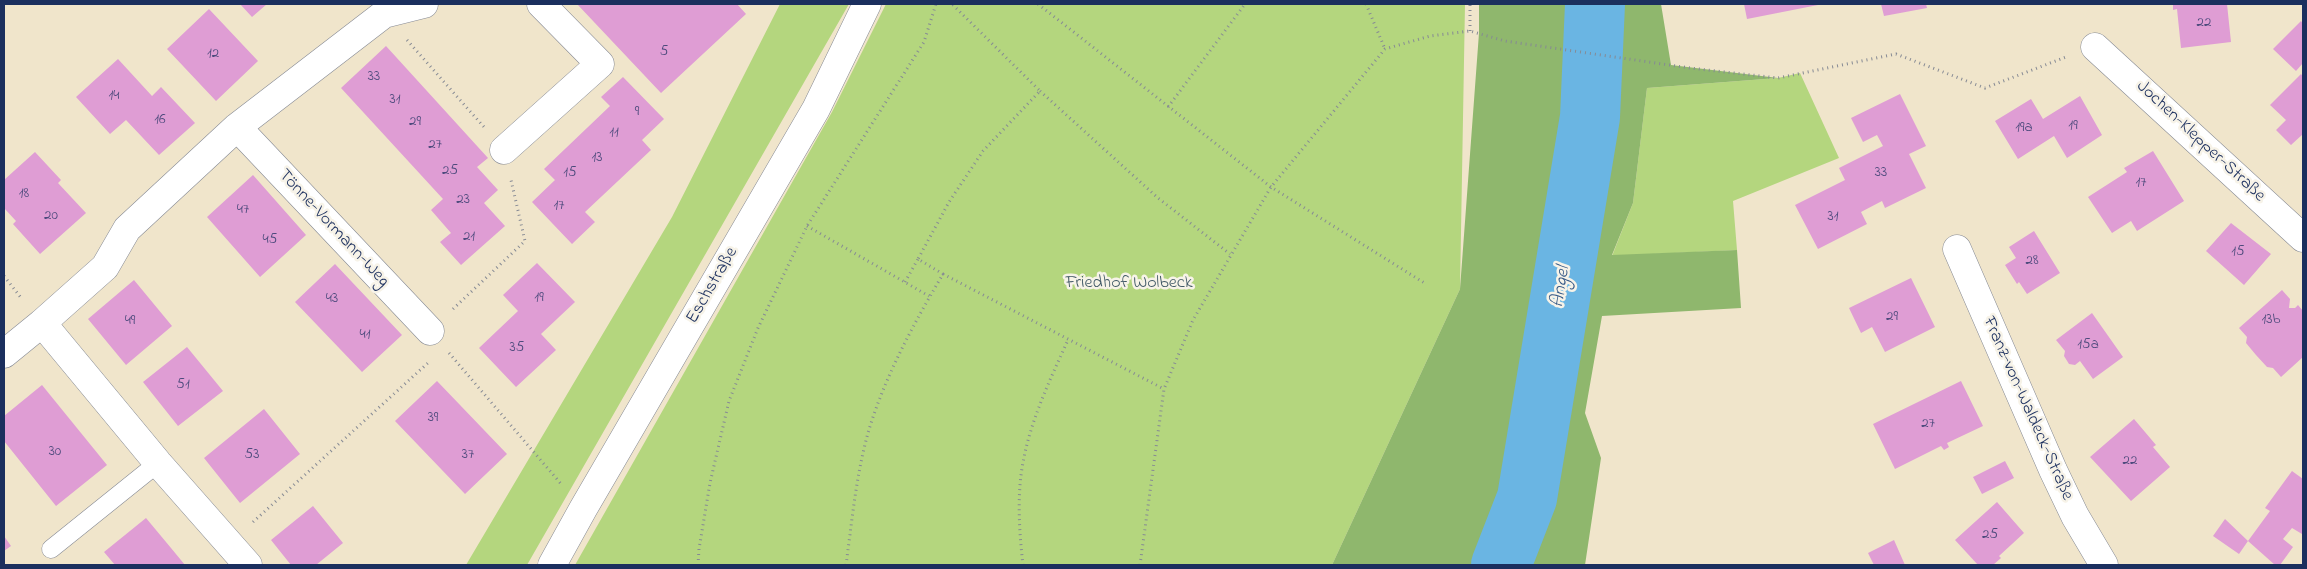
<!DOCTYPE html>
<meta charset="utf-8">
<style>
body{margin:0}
#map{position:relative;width:2307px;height:569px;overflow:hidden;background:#f0e5cb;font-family:"Indie Flower",sans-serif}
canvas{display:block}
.frame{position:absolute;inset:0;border:5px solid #1b2f5e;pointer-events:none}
</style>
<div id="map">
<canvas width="2307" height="569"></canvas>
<div class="frame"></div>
</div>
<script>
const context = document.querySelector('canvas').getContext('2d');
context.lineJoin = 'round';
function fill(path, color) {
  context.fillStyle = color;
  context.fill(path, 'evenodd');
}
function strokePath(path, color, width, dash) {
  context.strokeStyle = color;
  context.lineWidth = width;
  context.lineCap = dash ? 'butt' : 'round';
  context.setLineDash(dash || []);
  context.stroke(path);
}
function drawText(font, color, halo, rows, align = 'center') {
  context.font = font + ' "Indie Flower",sans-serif';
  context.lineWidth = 5;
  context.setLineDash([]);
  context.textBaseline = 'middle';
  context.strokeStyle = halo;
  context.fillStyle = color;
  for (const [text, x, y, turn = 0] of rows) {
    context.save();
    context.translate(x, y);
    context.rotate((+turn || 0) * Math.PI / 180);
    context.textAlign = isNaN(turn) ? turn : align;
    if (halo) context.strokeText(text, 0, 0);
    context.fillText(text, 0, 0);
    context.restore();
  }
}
fill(new Path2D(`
 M780,4H849L527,565H466L672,217Z
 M886,4H1465L1460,289L1332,565H575L832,112Z
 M1800,73L1839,158L1733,201L1737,250L1612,256L1633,203L1647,88L1778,78Z`), '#b4d67e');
fill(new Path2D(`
 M1479,4H1583L1582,43L1611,48L1612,4H1661L1671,65L1778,78L1647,88L1633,203L1612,255L1737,250L1741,308L1602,316L1585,413L1601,458L1585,565H1332L1460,289L1479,33Z`), '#8fb76d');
strokePath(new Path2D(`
 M1501,565L1527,498L1590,117L1595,4`), '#6ab5e3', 60);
fill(new Path2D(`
 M240,4H267L252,17Z
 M577,4H737L746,14L661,93Z
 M1744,4H1818V5L1747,19Z
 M1881,4H1926L1927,8L1884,16Z
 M2173,4H2227L2231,42L2181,48L2177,9L2173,10Z
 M209,9L258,61L216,101L167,49Z
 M2301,21L2303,24V63L2296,71L2273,49Z
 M386,46L488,158L477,167L498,190L484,203L505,226L461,265L440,242L451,233L431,210L443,199L341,88Z
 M118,59L152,96L161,87L195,123L159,155L126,120L110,134L76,97Z
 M2301,74L2303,77V134L2291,145L2276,130L2286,120L2270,105Z
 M623,77L664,119L642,140L651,150L585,212L595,222L572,244L532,202L555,180L544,169L610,106L601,97Z
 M1900,94L1926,146L1909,154L1926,188L1885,208L1882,201L1861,212L1867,224L1818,249L1795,205L1845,180L1839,168L1883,146L1877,135L1863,142L1851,118Z
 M2080,96L2102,135L2067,158L2054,136L2018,159L1995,121L2031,99L2043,119Z
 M2153,151L2184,201L2137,231L2131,221L2112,233L2088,197L2127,172L2124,168Z
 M35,152L61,180L58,183L86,213L40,254L13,224L16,221L4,208V180Z
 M253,175L306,235L260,277L207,217Z
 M2231,223L2271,254L2244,285L2206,251Z
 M2034,231L2060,273L2027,294L2019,282L2017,284L2005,265L2016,258L2009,247Z
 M537,263L575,302L541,334L556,350L516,387L479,348L518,311L503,295Z
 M335,264L402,335L362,372L295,302Z
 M1911,278L1935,327L1885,352L1872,327L1861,333L1849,308Z
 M134,280L172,326L126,365L88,319Z
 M2282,290L2290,299L2289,308H2295L2298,305L2303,311V357L2281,377L2273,368L2267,367L2256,355L2246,343L2247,337L2239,328Z
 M2092,313L2123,357L2093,379L2080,361L2075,365L2069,364L2064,356L2065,351L2056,340Z
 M187,347L223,391L178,426L143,382Z
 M437,381L507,454L465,494L395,421Z
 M1961,381L1983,426L1947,443L1949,447L1944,450L1941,446L1895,469L1873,424Z
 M42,385L107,465L56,506L4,441V416Z
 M264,409L300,454L240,503L204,458Z
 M2134,419L2156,445L2153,447L2170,467L2131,501L2090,457Z
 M2005,461L2014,478L1982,494L1973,477Z
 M2292,471L2303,479V532L2302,534L2292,528L2283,539L2293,547L2280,565H2275L2248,541L2239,554L2213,536L2225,519L2248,541L2270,511L2265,508Z
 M1997,502L2024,533L1999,556L2001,558L1993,565H1978L1955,540Z
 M313,506L343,543L316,565H291L271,540Z
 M146,518L171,548L185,565H115L104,552Z
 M4,536L11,546L4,551Z
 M1894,540L1905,565H1874L1868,553Z`), '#df9dd4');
const service = new Path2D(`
 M51,549L158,463`);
const minor = new Path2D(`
 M2095,47L2303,238
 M237,127L430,331
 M504,150L600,64L541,4
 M1957,249L2053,470L2075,516L2104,565
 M4,354L42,323
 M248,565L158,463L42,323L105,267L127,229L237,127L384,14L424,4
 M552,565L583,509L816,109L867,4`);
strokePath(service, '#868a94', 19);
strokePath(minor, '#868a94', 29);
strokePath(new Path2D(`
 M1038,4L1271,187L1426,284
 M1366,4L1385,49
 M1470,31V4
 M407,40L484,127
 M1040,91L1158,198L1230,254
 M1168,107L1245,4
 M807,226L929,296
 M943,274L1164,389
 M4,276L22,299
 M905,282L918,259
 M453,309L525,241L511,180
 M449,353L562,485
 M253,522L429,362
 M698,565L699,549L710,483L729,401L758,328L807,226L924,42L936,4
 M846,565C852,521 856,476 868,433C884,378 914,323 943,274L918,259L949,202L983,151L1040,91L952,4
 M1023,565C1020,539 1018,512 1020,485C1024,434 1047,386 1068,340
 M1140,565L1164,389L1193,320L1271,187L1385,49L1430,36L1470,31L1505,41L1690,68L1778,78L1896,54L1985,88L2066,57`), '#868a94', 3, [1, 4]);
strokePath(service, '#fff', 18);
strokePath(minor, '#fff', 28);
drawText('15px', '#4c4a7c', null, [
 ["22",2204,24],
 ["5",664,53],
 ["12",213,55],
 ["33",374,78],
 ["14",114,97],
 ["31",395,101],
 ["9",637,113],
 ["16",160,121],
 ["29",415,123],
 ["19",2073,127],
 ["19a",2024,129],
 ["11",614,134],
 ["27",435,146],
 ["13",597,159],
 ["25",450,172],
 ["15",570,174],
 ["33",1881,174],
 ["17",2141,184],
 ["18",24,195],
 ["23",463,201],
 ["17",559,207],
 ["47",243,211],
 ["20",51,217],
 ["31",1833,218],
 ["21",469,238],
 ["45",270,241],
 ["15",2238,253],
 ["28",2032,262],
 ["19",539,299],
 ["43",332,300],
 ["29",1892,318],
 ["13b",2271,321],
 ["49",130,322],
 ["41",365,336],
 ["15a",2088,346],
 ["35",517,349],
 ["51",183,386],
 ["39",433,419],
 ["27",1928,425],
 ["30",55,453],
 ["53",252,456],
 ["37",468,456],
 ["22",2130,462],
 ["25",1990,536]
]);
drawText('18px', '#1b2f5e', '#f7f3e8', [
 ["Jochen-Klepper-Straße",2200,142,43],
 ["Tönne-Vormann-Weg",333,229,47],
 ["Eschstraße",713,286,-60],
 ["Franz-von-Waldeck-Straße",2027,409,66]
]);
drawText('18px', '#415966', '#f7f3e8', [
 ["Friedhof Wolbeck",1129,284]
]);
drawText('italic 19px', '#335786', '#f7f3e8', [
 ["Angel",1562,287,-81]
]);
</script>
